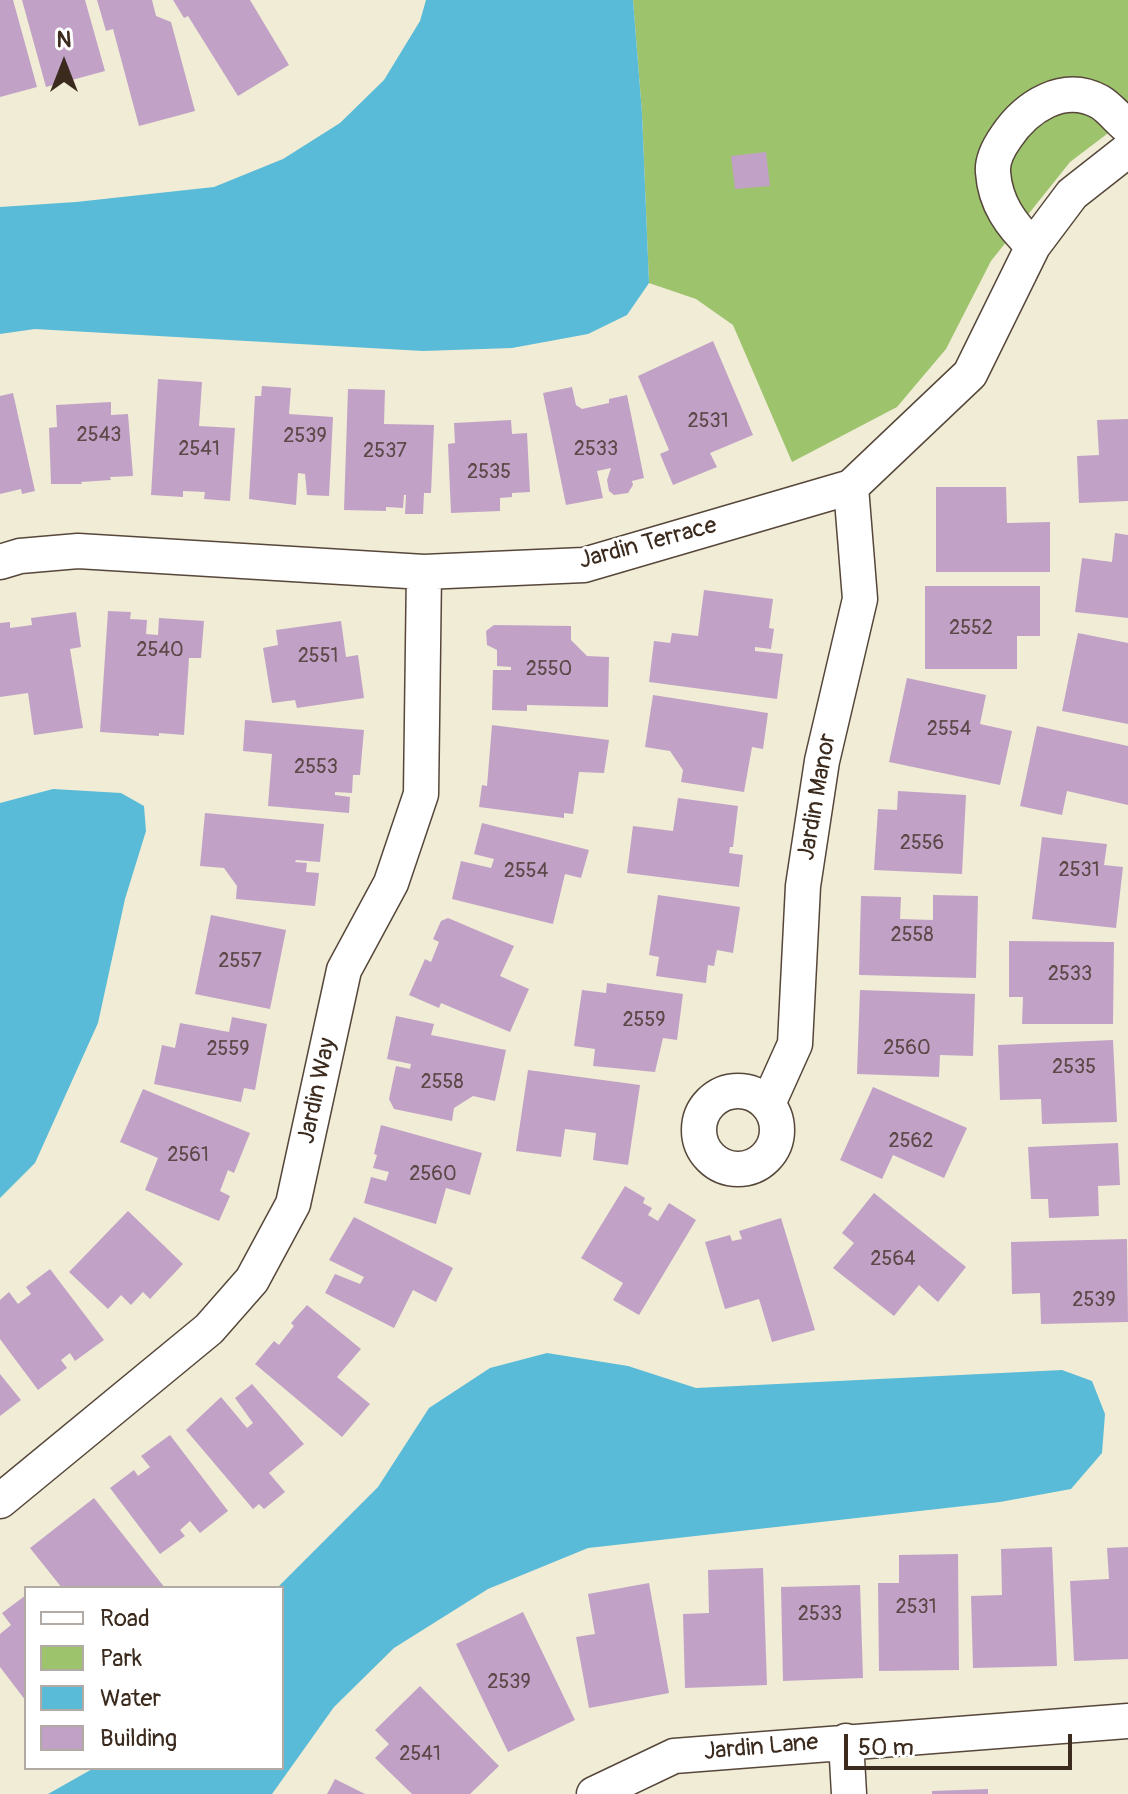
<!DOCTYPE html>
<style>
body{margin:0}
#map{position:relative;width:1128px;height:1794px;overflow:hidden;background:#f0ecd6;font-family:Pangolin,sans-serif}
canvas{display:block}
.legend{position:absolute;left:24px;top:1586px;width:260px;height:184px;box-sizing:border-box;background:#fff;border:2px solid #b1aaa5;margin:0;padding:10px 14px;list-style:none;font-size:24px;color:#3b2a1e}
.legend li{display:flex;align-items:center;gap:16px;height:40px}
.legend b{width:40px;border:2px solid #b1aaa5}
.north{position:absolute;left:24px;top:24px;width:80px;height:80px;-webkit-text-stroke:6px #fff;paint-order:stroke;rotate:0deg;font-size:22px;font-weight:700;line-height:32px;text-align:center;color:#3b2a1e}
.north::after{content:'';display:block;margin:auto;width:28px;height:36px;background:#3b2a1e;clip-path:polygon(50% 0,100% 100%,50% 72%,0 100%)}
.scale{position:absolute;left:844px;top:1734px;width:228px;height:36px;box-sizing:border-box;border:4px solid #3b2a1e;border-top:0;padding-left:10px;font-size:24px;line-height:28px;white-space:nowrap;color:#3b2a1e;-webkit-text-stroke:6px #fff;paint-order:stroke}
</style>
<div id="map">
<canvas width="1128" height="1794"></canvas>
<ul class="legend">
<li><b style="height:10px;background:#fff"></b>Road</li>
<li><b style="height:22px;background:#9dc36d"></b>Park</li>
<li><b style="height:22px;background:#59bbd7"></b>Water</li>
<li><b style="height:22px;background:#c1a2c6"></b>Building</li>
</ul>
<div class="north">N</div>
<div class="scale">50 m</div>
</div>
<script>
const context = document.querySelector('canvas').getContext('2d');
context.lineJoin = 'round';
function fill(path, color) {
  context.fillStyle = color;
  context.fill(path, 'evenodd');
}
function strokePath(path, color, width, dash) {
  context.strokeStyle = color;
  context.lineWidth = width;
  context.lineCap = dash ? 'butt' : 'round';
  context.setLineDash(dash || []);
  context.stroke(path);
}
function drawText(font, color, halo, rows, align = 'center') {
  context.font = font + ' Pangolin,sans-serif';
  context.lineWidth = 6;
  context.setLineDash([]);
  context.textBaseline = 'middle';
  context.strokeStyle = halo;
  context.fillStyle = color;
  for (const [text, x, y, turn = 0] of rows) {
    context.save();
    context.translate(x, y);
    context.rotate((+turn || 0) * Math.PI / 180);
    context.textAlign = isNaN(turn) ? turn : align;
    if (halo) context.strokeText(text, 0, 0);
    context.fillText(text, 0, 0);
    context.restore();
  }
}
fill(new Path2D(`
 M633,0H1128V118L1070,162L991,261L946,349L897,407L792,462L733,325L696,299L649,283L642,113Z`), '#9dc36d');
fill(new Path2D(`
 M426,0H633L642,113L649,283L627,315L588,334L512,348L423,351L35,329L0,334V207L76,202L214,187L283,159L340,123L384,80L420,21Z
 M53,789L121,793L144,806L146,831L125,899L98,1023L35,1163L0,1198V803Z
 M547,1353L628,1366L696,1388L1062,1370L1092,1381L1105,1414L1102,1453L1071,1489L1000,1502L588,1548L488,1589L394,1648L334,1707L272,1794H48L94,1768H282V1588H277L378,1487L429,1408L490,1368Z`), '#59bbd7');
fill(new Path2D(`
 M0,0H13L37,87L0,97Z
 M22,0H85L105,71L46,87Z
 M97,0H152L156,16L171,22L195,111L139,126L113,29L106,31Z
 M173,0H250L289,65L238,96L188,16L184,18Z
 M766,152L770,186L735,189L731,156Z
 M713,341L753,435L710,453L717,467L673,485L660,454L669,450L638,376Z
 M158,379L202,382L199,426L235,428L230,501L204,499L205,492L183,491V497L151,495Z
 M262,386L291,388L289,414L333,417L329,496L307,495L305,474L298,473L296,505L249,499L255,396H261Z
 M572,387L576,405L582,409L609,403V399L627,395L644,478L632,481L633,485L628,493L614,495L609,491L607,480L611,468L597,471L603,498L566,505L543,393Z
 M348,389L385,390L384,424L434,425L431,493H424L423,514H405L406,495H404L403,508L386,507V511L344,510Z
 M13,393L35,491L22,494L21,489L0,494V396Z
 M111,402V415L128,414L133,476L110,477L111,480L81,482L82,484H51L49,428L57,427L56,405Z
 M1128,419V501L1079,503L1077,456L1099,455L1097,420Z
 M511,420L512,434L527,433L530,492L512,493V497L500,498V511L451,513L448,444L455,443L454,423Z
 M936,487H1006L1007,523L1050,522V572H936Z
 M1115,533L1128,535V618L1075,612L1082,558L1112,562Z
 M925,586H1040V636H1017V669H925Z
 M704,590L773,599L769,628L774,629L771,649L755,647V651L783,654L777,699L649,682L654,641L670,643L672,633L698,636Z
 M108,611L131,612L130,619L147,620L146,634L158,635L159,618L204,621L201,658H189L184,735L159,733V736L100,732Z
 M76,612L81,647L70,649L83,728L34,735L28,693L0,697V623L10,622V628L32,625L31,618Z
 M341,621L346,657L358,655L364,698L297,708L295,700L272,703L263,648L278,645L276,630Z
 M494,625L571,626V640L587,656L609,657L608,707L527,705V711L492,710L493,670H511V667L497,666V650L487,645L486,631Z
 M1078,633L1128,643V724L1062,711Z
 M907,678L986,695L980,724L1012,731L1000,785L889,762Z
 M653,695L768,713L763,749L752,747L744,792L681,782L683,770L670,751L645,747Z
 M245,720L364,730L360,775H353L352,793L335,792V795L350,797L349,813L268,806L272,754L243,751Z
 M492,725L609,740L604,773L579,772L573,814L564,813V818L479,807L482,785L487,786Z
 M1037,726L1128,746V805L1067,791L1062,815L1020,806Z
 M898,791L966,795L962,874L874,870L878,809L897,810Z
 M678,798L738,806L733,847H730L729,853L743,855L739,887L627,873L633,826L673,831Z
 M205,813L324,824L320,862L296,860L295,862L307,863L306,872L319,873L315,906L236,899L237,886L224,868L200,866Z
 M482,823L589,850L581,878L565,874L553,924L452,899L461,861L491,868L494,859L474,854Z
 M1042,837L1107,844L1104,865L1123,867L1116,928L1032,919Z
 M658,895L740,907L733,953L717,950L714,966L708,965L706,983L656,976L659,957L649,955Z
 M933,895L978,896L976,978L859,975L861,896L901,897L900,919L933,920Z
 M211,915L286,930L270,1009L195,994Z
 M448,918L514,946L500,976L529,989L510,1032L441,1003L439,1008L409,995L425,959L431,962L439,942L433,939L441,921Z
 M1009,941L1114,942L1113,1024H1022L1023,997H1009Z
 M607,983L683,994L677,1040L663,1038L655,1072L593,1066L595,1049L574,1046L582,990L606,993Z
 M860,990L975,994L973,1056L940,1055L939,1077L857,1074Z
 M396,1016L434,1024L431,1035L506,1050L495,1101L473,1096L454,1108L452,1121L394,1109L389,1099L396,1066L410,1069L411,1064L387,1059Z
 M232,1017L267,1024L255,1090L244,1088L241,1102L154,1084L162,1045L175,1048L180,1023L229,1032Z
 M1113,1040L1117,1122L1042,1124L1041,1099L1000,1100L998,1045Z
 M528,1070L640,1085L628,1165L593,1160L596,1133L565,1129L561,1157L516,1151Z
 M873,1087L967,1128L944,1178L893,1155L882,1179L840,1160Z
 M143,1089L250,1133L234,1173L228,1170L220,1191L230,1196L219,1221L145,1190L158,1158L120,1142Z
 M381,1125L482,1153L470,1195L446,1188L436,1224L364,1203L371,1177L386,1181L389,1172L373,1168L377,1155L374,1154Z
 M1118,1143L1120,1185L1098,1186L1099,1216L1049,1218L1048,1199H1031L1028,1147Z
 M625,1186L645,1198L643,1203L652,1208L648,1215L658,1221L669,1203L696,1220L639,1315L613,1300L623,1283L581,1258Z
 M874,1193L966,1267L938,1302L919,1285L894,1316L833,1268L854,1243L842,1233Z
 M128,1211L183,1264L150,1299L143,1292L131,1305L121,1295L108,1309L69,1272Z
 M354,1217L453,1268L436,1302L413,1290L394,1328L325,1293L335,1274L360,1284L364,1277L329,1260Z
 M781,1218L815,1330L772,1342L759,1299L725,1309L705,1242L730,1235L732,1241L742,1239L739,1231Z
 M1127,1239L1128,1322L1041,1324L1040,1293L1012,1294L1011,1242Z
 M50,1269L104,1340L75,1361L70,1353L61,1360L67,1368L38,1390L0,1339V1300L9,1292L18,1304L31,1294L26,1287Z
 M307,1305L361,1349L337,1377L370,1404L342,1437L255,1364L274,1341L279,1345L294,1326L291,1323Z
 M0,1374L21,1400L0,1416Z
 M252,1384L304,1444L269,1473L285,1492L264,1509L259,1504L253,1509L186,1430L221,1397L247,1428L253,1423L235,1398Z
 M170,1435L228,1511L200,1533L190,1521L180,1530L185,1536L160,1554L110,1488L134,1470L138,1476L150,1467L141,1456Z
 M94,1498L165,1588H62L30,1548Z
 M1052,1547L1057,1666L973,1668L971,1596L1002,1595L1001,1549Z
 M1128,1547V1659L1074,1661L1070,1581L1109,1579L1107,1548Z
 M958,1554L959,1670L879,1671L878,1583H899V1555Z
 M763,1568L767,1685L685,1688L683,1614L709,1613L708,1570Z
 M649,1583L669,1693L589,1708L576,1637L595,1634L588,1594Z
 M860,1585L863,1678L783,1681L781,1587Z
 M26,1595V1701L0,1667V1634L11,1625L2,1613Z
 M523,1612L575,1720L508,1752L456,1644Z
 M420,1686L499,1766L470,1794H412L375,1758L389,1744L375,1730Z
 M335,1779L365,1794H327Z
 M988,1789V1794H932V1791Z`), '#c1a2c6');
const minor = new Path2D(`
 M1033,246C1011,225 995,203 993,172C992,160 999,147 1006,137C1026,107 1063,82 1100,102C1110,108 1119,120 1128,127
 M0,562L20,556L78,551L424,572L584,565L851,487L970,374L1033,246L1072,194L1128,150
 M699 1130a39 39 0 1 1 78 0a39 39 0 1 1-78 0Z
 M768,1104L795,1044L803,886L822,761L860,599L851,487
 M0,1501L209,1329L252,1280L293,1204L344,970L391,883L421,794L424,572
 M846,1741L849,1794
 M594,1794L674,1756L1128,1721`);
strokePath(minor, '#56473a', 37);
strokePath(minor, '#fff', 34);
drawText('20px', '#5c4848', null, [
 ["2531",708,422],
 ["2543",99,436],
 ["2539",305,437],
 ["2541",199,450],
 ["2533",596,450],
 ["2537",385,452],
 ["2535",489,473],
 ["2552",971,629],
 ["2540",160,651],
 ["2551",318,657],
 ["2550",549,670],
 ["2554",949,730],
 ["2553",316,768],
 ["2556",922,844],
 ["2531",1079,871],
 ["2554",526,872],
 ["2558",912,936],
 ["2557",240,962],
 ["2533",1070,975],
 ["2559",644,1021],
 ["2560",907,1049],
 ["2559",228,1050],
 ["2535",1074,1068],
 ["2558",442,1083],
 ["2562",911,1142],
 ["2561",188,1156],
 ["2560",433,1175],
 ["2564",893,1260],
 ["2539",1094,1301],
 ["2531",916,1608],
 ["2533",820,1615],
 ["2539",509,1683],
 ["2541",420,1755]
]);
drawText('24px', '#3b2a1e', '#fff', [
 ["Jardin Terrace",648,544,-15],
 ["Jardin Manor",818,797,-80],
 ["Jardin Way",318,1091,-78],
 ["Jardin Lane",761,1748,-5]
]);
</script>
